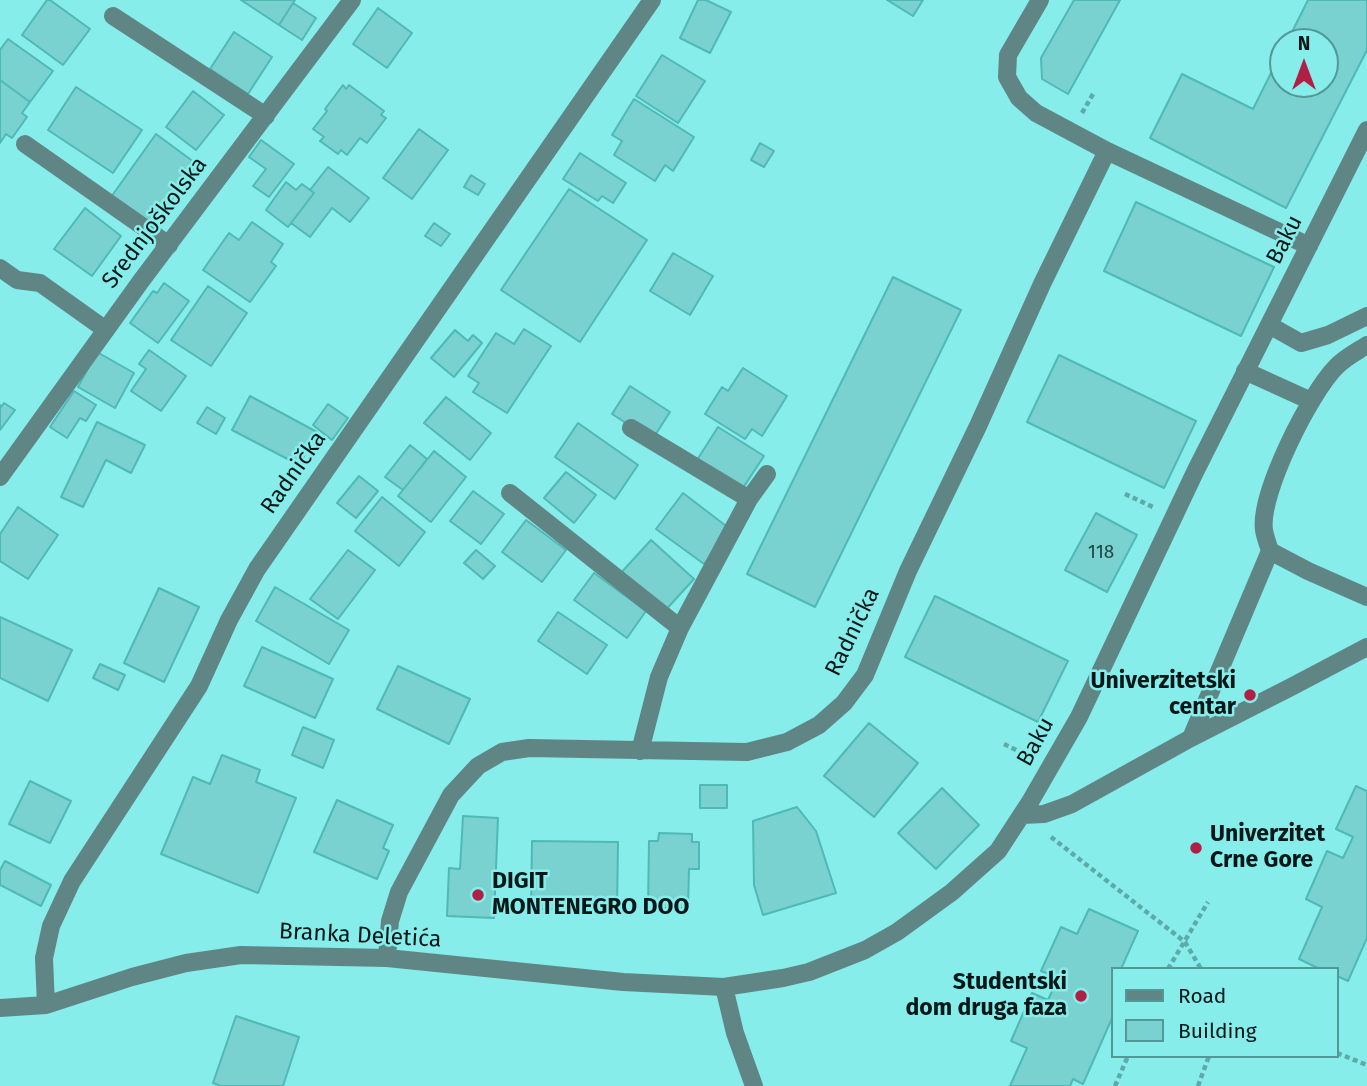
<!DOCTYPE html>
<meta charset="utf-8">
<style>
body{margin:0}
#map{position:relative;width:1367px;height:1086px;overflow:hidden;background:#86edea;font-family:"Fira Sans",sans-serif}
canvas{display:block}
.legend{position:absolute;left:1111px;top:967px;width:228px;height:91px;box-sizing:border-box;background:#86edea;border:2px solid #519896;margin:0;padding:9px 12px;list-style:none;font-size:21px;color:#021818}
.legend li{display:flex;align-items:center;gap:14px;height:35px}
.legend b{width:35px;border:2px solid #519896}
.north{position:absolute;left:1269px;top:28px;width:70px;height:70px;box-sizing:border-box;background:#86edea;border:2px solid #519896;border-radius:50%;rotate:0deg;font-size:19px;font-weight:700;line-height:28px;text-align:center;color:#021818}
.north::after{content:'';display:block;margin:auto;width:24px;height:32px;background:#b11f45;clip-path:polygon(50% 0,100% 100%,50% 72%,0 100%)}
</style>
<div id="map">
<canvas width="1367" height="1086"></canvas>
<ul class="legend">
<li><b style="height:9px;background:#5f8685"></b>Road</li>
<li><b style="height:19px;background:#79d2cf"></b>Building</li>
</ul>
<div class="north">N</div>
</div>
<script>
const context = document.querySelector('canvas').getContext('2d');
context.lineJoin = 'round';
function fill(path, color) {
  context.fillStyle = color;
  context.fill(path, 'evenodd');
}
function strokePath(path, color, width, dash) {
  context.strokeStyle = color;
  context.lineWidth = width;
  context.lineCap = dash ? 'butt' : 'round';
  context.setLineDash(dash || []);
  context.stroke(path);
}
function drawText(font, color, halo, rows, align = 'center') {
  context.font = font + ' "Fira Sans",sans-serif';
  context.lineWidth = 5;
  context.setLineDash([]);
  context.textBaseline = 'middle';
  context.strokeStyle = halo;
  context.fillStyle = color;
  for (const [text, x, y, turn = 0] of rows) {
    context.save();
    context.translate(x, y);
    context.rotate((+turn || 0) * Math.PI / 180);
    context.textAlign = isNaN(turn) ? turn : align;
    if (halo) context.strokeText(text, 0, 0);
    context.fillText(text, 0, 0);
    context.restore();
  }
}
const building = new Path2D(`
 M47,0H50L90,29L63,65L22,35Z
 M241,0H295L279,25Z
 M698,0H706L731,12L710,53L680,38Z
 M887,0H923L913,16Z
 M1074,0H1120L1068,94L1042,79L1041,58Z
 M1308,0H1367V50L1286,208L1150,138L1182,74L1253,109L1283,49V84H1325V42H1287Z
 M293,3L316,18L302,40L279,25Z
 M378,8L412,33L387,68L353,44Z
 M234,32L272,57L248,94L210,69Z
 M8,39L53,71L30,102L0,80V50Z
 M662,55L705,81L678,123L636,96Z
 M0,80L30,102L22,113L27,117L12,138L6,134L0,143Z
 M343,85L346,89L349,85L384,111L381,115L386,118L367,143L360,138L347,155L341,150L338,154L320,141L324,137L313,129L327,111L325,109Z
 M76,87L142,130L113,173L48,130Z
 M193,91L224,115L196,150L166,127Z
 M634,99L694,137L673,171L665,165L655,181L614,155L622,141L612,135Z
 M419,129L448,150L412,199L383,178Z
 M156,134L198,165L152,227L111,197Z
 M261,140L294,164L269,197L253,186L266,169L249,157Z
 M760,143L774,151L764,167L751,160Z
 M580,153L626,183L613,203L602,196L598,201L563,179Z
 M328,167L369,198L350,222L332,208L310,237L291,223L314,193L310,190Z
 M471,175L485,184L478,195L464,187Z
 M286,182L296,190L302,184L314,193L288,227L266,210Z
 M569,189L647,240L580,342L501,290Z
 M1136,202L1274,267L1241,336L1104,271Z
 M85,208L121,236L92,276L54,249Z
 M252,222L283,244L271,262L276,266L250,302L203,270L229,233L239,240Z
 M434,223L450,234L441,246L425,236Z
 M673,253L713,276L690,315L650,291Z
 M893,277L961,310L815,607L747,574Z
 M164,283L189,301L158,343L130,323L153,291L157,293Z
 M208,286L247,313L211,366L171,340Z
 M524,329L551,346L507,413L473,392L479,383L468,376L496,333L514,344Z
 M455,330L468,341L473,335L482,343L454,377L431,358Z
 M149,350L186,376L161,411L131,391L146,369L139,364Z
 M97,352L134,373L115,408L78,387Z
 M1059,355L1196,421L1164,488L1027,422Z
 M743,368L787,396L762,436L752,429L745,439L705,414L722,387L728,391Z
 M630,386L670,412L652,440L612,414Z
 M74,391L96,405L86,421L80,418L67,438L50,427Z
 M250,396L317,432L299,465L232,430Z
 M446,397L491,433L470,460L424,423Z
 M4,403L15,410L0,430V405L1,407Z
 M328,404L348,418L332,440L313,425Z
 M207,407L225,418L216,434L197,423Z
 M97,422L145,445L131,473L106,460L83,507L61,497Z
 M578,423L638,465L615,499L555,457Z
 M718,427L764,456L743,488L697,460Z
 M410,445L427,459L403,490L385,477Z
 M434,451L466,477L431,522L398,496Z
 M566,472L596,495L574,523L544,498Z
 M359,476L378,491L356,518L337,503Z
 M473,491L504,514L481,544L450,521Z
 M683,493L730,529L704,564L656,529Z
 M382,497L425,532L399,566L355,531Z
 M18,507L58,535L28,579L0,561V534Z
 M1096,513L1137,535L1107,592L1065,570Z
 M526,520L566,550L542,582L502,552Z
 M651,540L694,579L662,614L619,575Z
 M348,550L375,570L338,619L310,599Z
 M476,550L495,566L483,579L464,563Z
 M594,573L646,611L627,638L574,600Z
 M275,587L349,630L329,664L256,621Z
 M159,588L199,607L164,682L124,663Z
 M935,596L1068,661L1038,722L905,657Z
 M558,612L607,645L587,674L538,641Z
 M0,617L72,650L48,701L0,678Z
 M262,647L333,679L315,718L244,686Z
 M100,664L125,675L118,690L93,678Z
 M398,666L470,699L449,744L377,709Z
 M869,723L918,763L874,817L824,776Z
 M303,727L334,740L323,768L292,755Z
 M222,755L260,770L256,782L296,798L258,893L161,854L193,777L210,784Z
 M30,781L71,801L50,843L9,824Z
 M700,785H727V808H700Z
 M1356,786L1367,791V938L1348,981L1337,976V969H1320L1299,959L1322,907L1306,899L1327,851L1343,858L1353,837L1336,829Z
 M942,788L979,825L936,869L898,833Z
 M337,800L393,825L383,848L389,851L377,879L314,852Z
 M797,807L816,831L836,893L763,915L754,885L753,821Z
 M463,816L498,818L494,918L447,916L449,868L460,869Z
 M659,833L692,834V842H699V869H689L688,908H648L649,841H658Z
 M532,841L618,842L617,910L531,909Z
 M5,861L51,885L41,906L0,885V870Z
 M1089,909L1138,931L1121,969H1113V1016L1083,1084L1073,1079L1070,1086H1010L1027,1048L1011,1041L1032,993L1048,1000L1058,978L1041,971L1061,927L1077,934Z
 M236,1016L299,1037L283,1086H221L213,1083Z`);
fill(building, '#79d2cf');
strokePath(building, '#4fb9b6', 2);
strokePath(new Path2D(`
 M1082,113L1093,94
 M1125,494L1153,507
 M1004,744L1032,758
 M1051,837L1185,942L1201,969
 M1168,969L1208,902
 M1337,1053L1367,1065
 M1115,1086L1128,1056
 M1198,1086L1209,1056`), '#5daaa8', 4.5, [5, 3.5]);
strokePath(new Path2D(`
 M1040,0L1008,55L1007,77L1019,98L1036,113L1107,151L1309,246
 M113,16L266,116
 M25,144L169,245
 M0,268L17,280L40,283L106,330
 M1269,325L1301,343L1328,335L1367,316
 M1367,345C1356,352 1344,358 1336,367C1310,393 1259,494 1264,530C1265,537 1268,544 1270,551L1308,571L1367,597
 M1245,371L1311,401
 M631,428L749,499
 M0,477L141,281L352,0
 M510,493L680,628
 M1191,738L1270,551
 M640,751L659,677L680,628L749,499L767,474
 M1022,815L1044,814L1072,804L1191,738L1293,686L1367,647
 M387,958L390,921L399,892L451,795L478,766L502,752L529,748L747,752L787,742L819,725L844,703L865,675L908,571L978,426L1042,284L1107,151
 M724,987L735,1033L754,1086
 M46,1005L44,958L51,926L72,881L199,686L229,620L257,569L652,0
 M0,1008L46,1005L132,977L186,963L241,955L387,958L623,982L724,987L783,978L809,972L865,950L897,932L952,892L998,851L1030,802L1079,717L1195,472L1367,130`), '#5f8685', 18);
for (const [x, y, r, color] of [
 [1250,695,7,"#b11f45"],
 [1196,848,7,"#b11f45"],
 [478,895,7,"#b11f45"],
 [1081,996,7,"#b11f45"]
]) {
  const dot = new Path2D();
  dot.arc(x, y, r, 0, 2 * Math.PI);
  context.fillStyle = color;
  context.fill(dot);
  strokePath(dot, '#86edea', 2.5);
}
drawText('19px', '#204646', null, [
 ["118",1101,553]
]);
drawText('23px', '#021818', '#86edea', [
 ["Srednjoškolska",155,223,-53],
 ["Baku",1285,240,-63],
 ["Radnička",294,473,-55],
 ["Radnička",853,632,-64],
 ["Baku",1036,742,-61],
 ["Branka Deletića",360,936,3]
]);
drawText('bold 23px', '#021818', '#86edea', [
 ["Univerzitetski",1236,682],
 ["centar",1236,708],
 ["Univerzitet",1210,835,"left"],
 ["Crne Gore",1210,861,"left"],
 ["DIGIT",492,882,"left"],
 ["MONTENEGRO DOO",492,908,"left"],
 ["Studentski",1067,983],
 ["dom druga faza",1067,1009]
], 'right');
</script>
